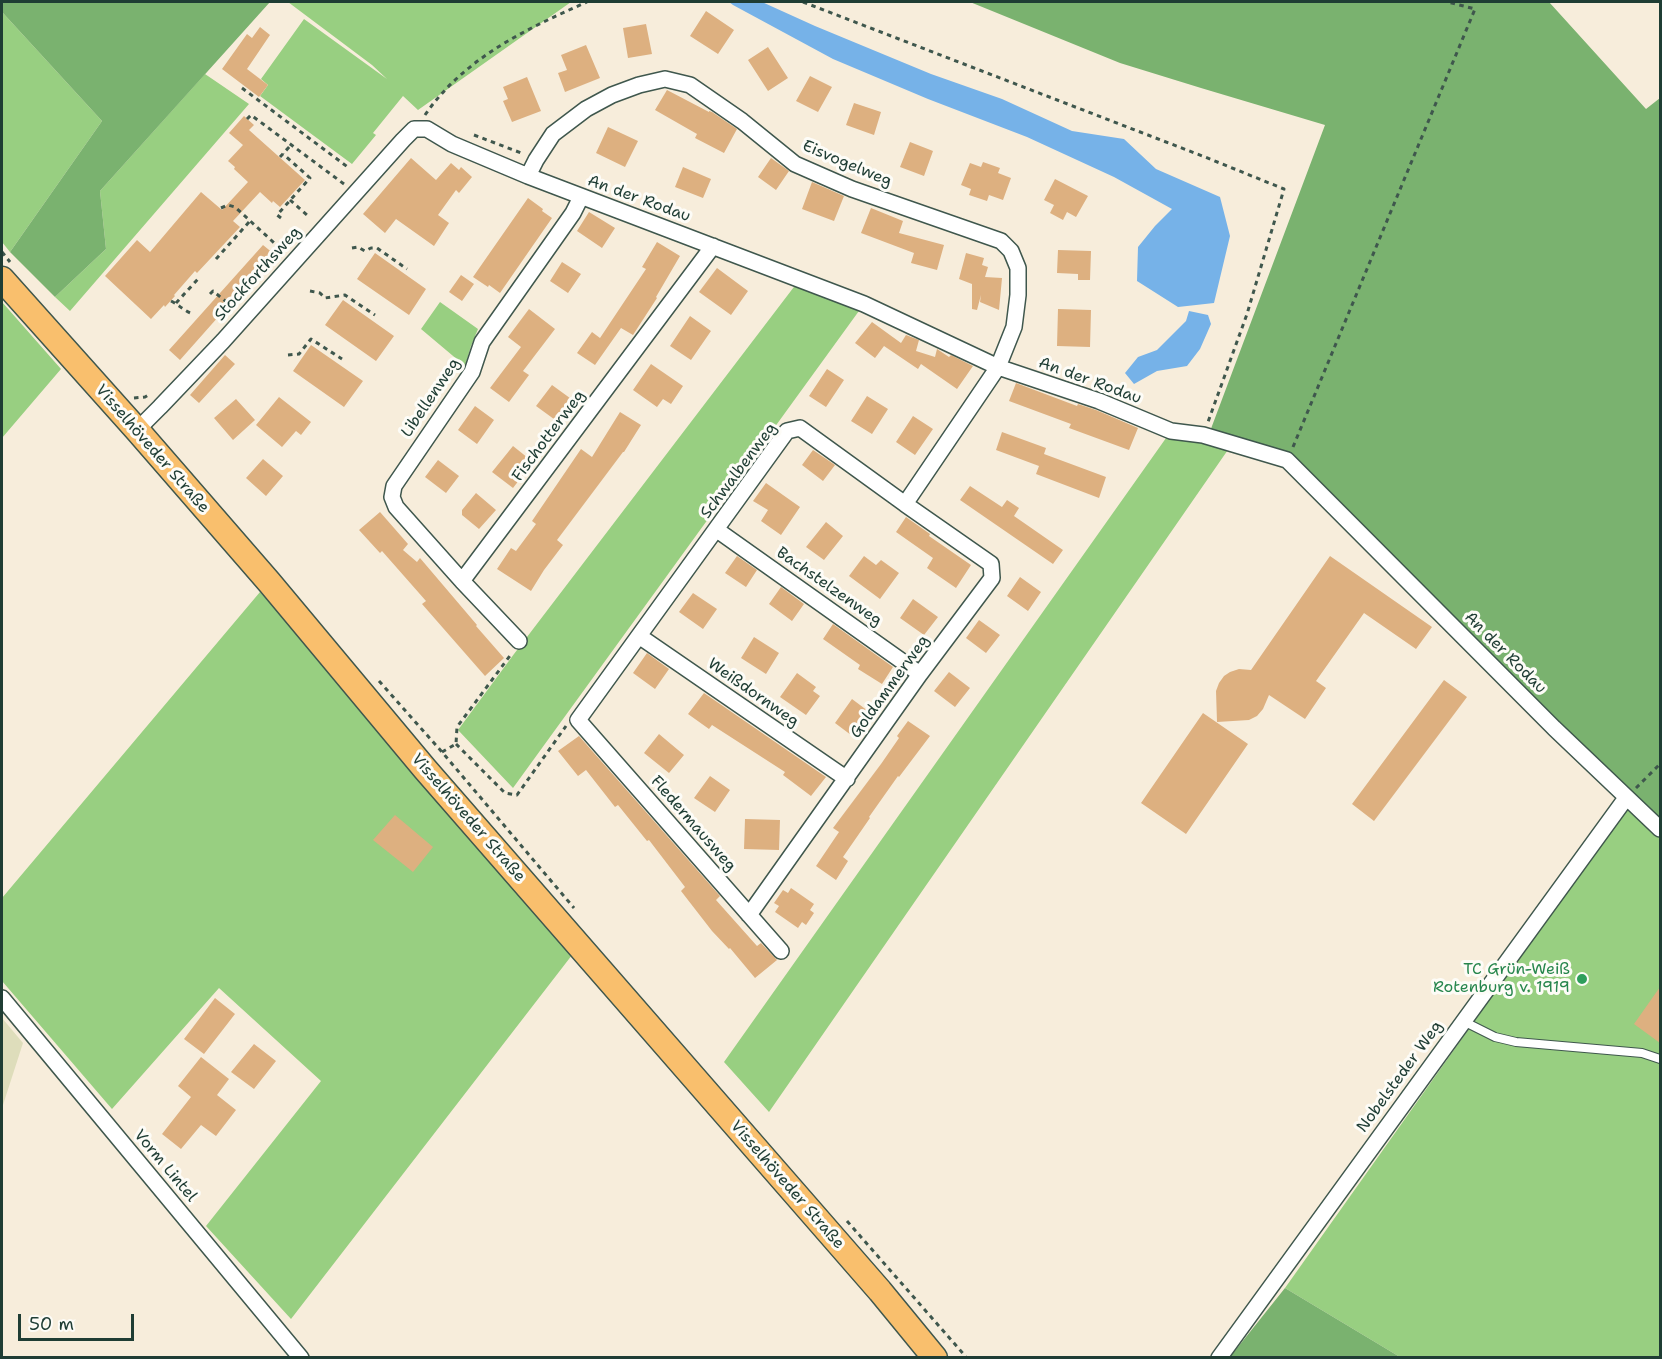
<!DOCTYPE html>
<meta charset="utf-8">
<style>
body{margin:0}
#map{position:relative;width:1662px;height:1359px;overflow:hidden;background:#f7eddb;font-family:"Shantell Sans",sans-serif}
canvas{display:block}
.frame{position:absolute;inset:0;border:3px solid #1f3d34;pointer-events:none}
.scale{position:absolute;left:18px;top:1314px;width:116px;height:27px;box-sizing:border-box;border:3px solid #1f3d34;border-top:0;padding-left:8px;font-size:18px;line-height:21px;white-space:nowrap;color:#1f3d34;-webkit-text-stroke:4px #fdfcf7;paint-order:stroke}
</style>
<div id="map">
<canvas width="1662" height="1359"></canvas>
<div class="frame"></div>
<div class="scale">50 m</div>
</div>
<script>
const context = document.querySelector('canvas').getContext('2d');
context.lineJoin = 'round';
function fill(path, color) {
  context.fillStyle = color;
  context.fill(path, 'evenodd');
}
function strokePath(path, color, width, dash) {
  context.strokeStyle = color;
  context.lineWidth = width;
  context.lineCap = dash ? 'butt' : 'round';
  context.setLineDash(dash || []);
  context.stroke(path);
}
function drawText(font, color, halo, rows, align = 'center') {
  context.font = font + ' "Shantell Sans",sans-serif';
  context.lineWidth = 6;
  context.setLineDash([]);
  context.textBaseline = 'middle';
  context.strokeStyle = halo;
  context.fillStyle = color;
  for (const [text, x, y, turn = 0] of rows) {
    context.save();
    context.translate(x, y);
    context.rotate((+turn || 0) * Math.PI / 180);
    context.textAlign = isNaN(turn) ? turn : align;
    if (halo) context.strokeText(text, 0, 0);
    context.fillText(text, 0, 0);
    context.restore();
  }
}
fill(new Path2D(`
 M2,1018L23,1043L2,1108Z`), '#deddbb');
fill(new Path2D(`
 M288,2H571L418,110L403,96L373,133L376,135L352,164L260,96L268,85L261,79L304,19L387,79L372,65Z
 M2,12L102,121L10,252L2,242Z
 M205,74L249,104L70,311L55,297L106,249L100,191Z
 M800,279L864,304L513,788L458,730L514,654Z
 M2,302L61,369L2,438Z
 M440,302L478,329L471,346L465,366L421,329Z
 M1171,431L1232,444L769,1112L724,1062Z
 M260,592L425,769L579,946L291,1319L206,1226L321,1081L219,988L112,1109L2,981V898Z
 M1627,806L1660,835V1357H1400L1285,1288Z`), '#98cf81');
fill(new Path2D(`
 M2,2H270L100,191L106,249L55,297L10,252L102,121L2,12Z
 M970,2H1549L1646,109L1660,98V818L1558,726L1288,459L1209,434L1325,125L1201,88L1120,63Z
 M1285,1288L1400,1357H1230Z`), '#7ab26f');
fill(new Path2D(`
 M729,2H762L815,26L931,74L1002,99L1072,131L1124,139L1156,169L1220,197L1230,236L1214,303L1178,307L1137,281L1138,247L1155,226L1172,209L1114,177L1027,137L928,99L833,59L733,5Z
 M1189,311L1208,315L1211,324L1200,349L1187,366L1157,371L1134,384L1125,373L1138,357L1157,350L1186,321Z`), '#76b2e8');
fill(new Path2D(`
 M706,11L734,30L718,54L690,36Z
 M646,24L652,54L628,58L623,28Z
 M260,27L270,35L247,69L268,85L259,97L222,69L247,34L252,38Z
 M586,45L600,78L565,92L558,73L567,70L561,55Z
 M768,47L788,78L768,91L748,60Z
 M810,76L832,87L818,112L796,101Z
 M527,77L541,111L512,122L503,101L508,99L503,87Z
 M667,90L709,112V111L712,112L737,129L724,153L695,138L697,134L655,110Z
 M854,103L881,112L874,135L846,125Z
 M244,116L254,125L249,130L305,180L280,207L273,201L272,203L260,192L233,221L240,227L197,273L195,271L174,295L175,296L165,307L164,305L151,319L105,276L137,240L150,252L201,192L222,210L248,182L234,169L235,167L228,161L243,145L229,133Z
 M608,127L638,141L625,167L596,153Z
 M910,142L933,151L924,176L900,167Z
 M411,158L436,180L451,163L459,170L461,167L472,177L459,193L456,190L438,215L449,223L434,246L396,219L385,233L363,214Z
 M771,158L789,171L776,190L758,177Z
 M983,162L1000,168L998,173L1011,178L1003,200L989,195L987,201L969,195L971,189L961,185L970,163L981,167Z
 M683,167L711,179L703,198L675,187Z
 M1055,179L1088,196L1076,217L1067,212L1063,220L1050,213L1054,205L1044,200Z
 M812,182L844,196L834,221L802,209Z
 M528,198L543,209L542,211L552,218L500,293L489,285L488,287L473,277Z
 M871,208L903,221L899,233L944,245L937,270L911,263L914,253L861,233Z
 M589,212L615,228L602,248L577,231Z
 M657,242L680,256L656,297L657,298L633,335L621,328L595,365L577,353L592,332L600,338L646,269L642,267Z
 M263,245L274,254L180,360L169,350Z
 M1058,250L1091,251L1090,280H1078V274L1057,273Z
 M375,253L426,289L409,315L357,279Z
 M966,253L984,258L982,265L988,267L985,277L1002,278L999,310L980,302L981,295L977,310L972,309V284L959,279Z
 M562,262L581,274L568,293L550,281Z
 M717,268L748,291L731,315L699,292Z
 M461,275L474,284L462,301L449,292Z
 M343,300L394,336L376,361L325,325Z
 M529,309L555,329L523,371L529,375L509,402L490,388L521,347L508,337Z
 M1058,309L1091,310L1090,347L1057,346Z
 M690,316L711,331L691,360L670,346Z
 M872,322L901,343L906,335L919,340L916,351L935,357L937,349L949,357L951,355L973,366L957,389L921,364L918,369L884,346L875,358L855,343Z
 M311,345L363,381L344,407L293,371Z
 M225,355L235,364L199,403L190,395Z
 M651,364L683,386L671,404L663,399L657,407L633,390Z
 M827,369L844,380L826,407L809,396Z
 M1016,383L1077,406L1078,404L1096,410L1138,428L1129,450L1069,428L1071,424L1009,401Z
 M552,385L574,401L558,422L536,406Z
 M867,396L888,409L872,434L851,421Z
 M279,397L311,422L301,435L296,431L282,447L256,425Z
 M236,399L255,420L233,440L214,418Z
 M475,406L494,420L477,444L458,430Z
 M620,412L641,425L624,452H623L557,540L563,545L544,570L531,591L497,569L511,548L516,551L536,524L532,521L581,449L592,457Z
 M913,416L933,429L915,455L896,442Z
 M1002,432L1046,448L1044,454L1106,477L1099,498L1036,474L1039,466L996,450Z
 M513,446L533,462L513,488L492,472Z
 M813,450L835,465L823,481L802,465Z
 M263,459L283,476L266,496L246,478Z
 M438,460L459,476L446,493L425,477Z
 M766,483L800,507L781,535L761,521L768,510L753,501Z
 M970,486L1002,507L1007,500L1019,508L1014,516L1063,550L1053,564L960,500Z
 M476,493L496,510L479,529L462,515V510Z
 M380,512L408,544L403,550L417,562L420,558L477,625L476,626L504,658L485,676L422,604L426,601L382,551L380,553L359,530Z
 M906,517L930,534L929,536L971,565L956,588L927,568L933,558L896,532Z
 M826,522L843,536L824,560L806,547Z
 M737,556L757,570L746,587L725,573Z
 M864,556L876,565L881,560L899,573L880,599L849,576Z
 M1330,556L1432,627L1416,649L1364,613L1316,681L1326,688L1305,719L1269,695L1263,709L1257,716L1249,720L1217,722L1216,691L1219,683L1224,676L1230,672L1239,669L1251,670Z
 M1020,577L1041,592L1028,611L1007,596Z
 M781,587L804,604L792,621L769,604Z
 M693,593L717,609L703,629L679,612Z
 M913,599L938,617L924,635L900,618Z
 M979,620L1000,635L986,653L966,638Z
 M833,624L893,667L882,684L858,669L860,665L823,639Z
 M754,637L779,653L766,674L741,658Z
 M647,653L669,669L655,689L633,673Z
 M949,672L970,688L955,707L934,691Z
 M797,673L816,687L813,691L820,696L806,715L780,697Z
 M1444,680L1467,697L1374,821L1352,804Z
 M704,693L826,777L811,796L783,775L785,772L712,725L709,729L688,714Z
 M852,699L872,714L855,738L835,723Z
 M1203,713L1248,744L1186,834L1141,803Z
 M908,721L930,736L899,777L898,776L869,817L870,818L843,857L848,861L836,880L816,866L839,832L833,828L881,764L899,738L897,736Z
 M659,734L684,755L669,773L644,753Z
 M579,736L720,896L716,900L757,946L761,943L777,960L755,978L730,948L729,949L712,931L681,891L685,887L649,840L647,841L618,805L615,807L586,770L578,776L558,751Z
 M710,776L730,790L715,812L694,798Z
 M395,815L433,847L413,872L373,840Z
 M745,819L780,820L779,850L744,849Z
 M791,888L814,904L810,910L814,913L806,925L802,922L798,928L775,912L779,906L774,903L783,890L788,893Z
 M1660,987V1043L1634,1024Z
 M215,998L235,1014L204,1054L184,1039Z
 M254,1044L276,1061L254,1089L231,1072Z
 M201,1057L229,1079L217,1095L236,1110L216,1136L201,1125L181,1149L162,1134L191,1097L178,1086Z`), '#ddb080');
const lane = new Path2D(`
 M1463,1021L1495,1037L1516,1042L1642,1053L1660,1059`);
const street = new Path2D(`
 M528,176L536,160L553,134L586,109L612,95L639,85L665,79L690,85L742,121L795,164L852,189L1001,241L1011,251L1018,268V295L1014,327L998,367L905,504L800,428L787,431L578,720L781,951
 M137,430L160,407L223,341L403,140L414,129H427L452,144L528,176L864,304L998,367L1099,401L1171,431L1203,435L1287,460L1554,728L1660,829
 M717,530L920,674
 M462,581L396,507L392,497L394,486L472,372L482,342L573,213L581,197
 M639,636L847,779
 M519,641L462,581L713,246
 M749,915L920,674L992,578L991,564L905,504
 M2,998L301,1358
 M1219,1358L1626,798`);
const primary = new Path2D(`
 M2,279L137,430L269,582L425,769L880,1291L935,1358`);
strokePath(lane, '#3f574d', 10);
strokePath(street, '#3f574d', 18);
strokePath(primary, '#3f574d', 27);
strokePath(new Path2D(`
 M803,2L1205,157L1284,189L1247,314L1208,422
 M242,88L349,168
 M425,115C464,58 526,29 587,2
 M247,119L251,115L344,184
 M474,135L524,154
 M280,157L291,145
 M290,200L308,216
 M221,208L228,205L235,207L283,251
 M281,218L277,215L310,178L283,154
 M352,248L358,247L365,251L371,248H377L407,269
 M2,252L10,262
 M216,259L250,221
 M310,291L320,293L325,298L345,295L375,315
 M210,294L213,291L234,308
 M171,301C179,305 184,311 193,314
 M176,303L198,279
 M288,355L299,354L311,339L342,359
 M134,398L145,397L150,394
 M1293,447L1475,9L1448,2
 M379,681L442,752L574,908
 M456,744L505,793L517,795L566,726
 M442,752L456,744L457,727L512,653
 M1636,788L1660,764
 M847,1221L967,1358`), '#3f574d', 3, [4.5, 4.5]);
strokePath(lane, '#fff', 8);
strokePath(street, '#fff', 15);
strokePath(primary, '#f9bf6d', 24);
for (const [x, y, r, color] of [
 [1582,979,6,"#2e9e5b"]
]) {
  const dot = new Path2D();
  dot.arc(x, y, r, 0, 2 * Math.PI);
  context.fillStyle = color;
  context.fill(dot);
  strokePath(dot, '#fdfcf7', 2);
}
drawText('16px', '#1f3d34', '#fdfcf7', [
 ["Eisvogelweg",847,164,23],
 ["An der Rodau",639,199,20],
 ["Stockforthsweg",258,274,-48],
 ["An der Rodau",1090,381,20],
 ["Libellenweg",431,398,-56],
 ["Fischotterweg",549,436,-53],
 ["Visselhöveder Straße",152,449,49],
 ["Schwalbenweg",739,471,-53],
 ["Bachstelzenweg",829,587,35],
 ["An der Rodau",1505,653,45],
 ["Goldammerweg",890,687,-54],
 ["Weißdornweg",753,693,35],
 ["Visselhöveder Straße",468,818,49],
 ["Fledermausweg",693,824,49],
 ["Nobelsteder Weg",1400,1077,-54],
 ["Vorm Lintel",165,1166,50],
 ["Visselhöveder Straße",787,1185,49]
]);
drawText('16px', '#27864d', '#fdfcf7', [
 ["TC Grün-Weiß",1570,970],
 ["Rotenburg v. 1919",1570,988]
], 'right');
</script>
